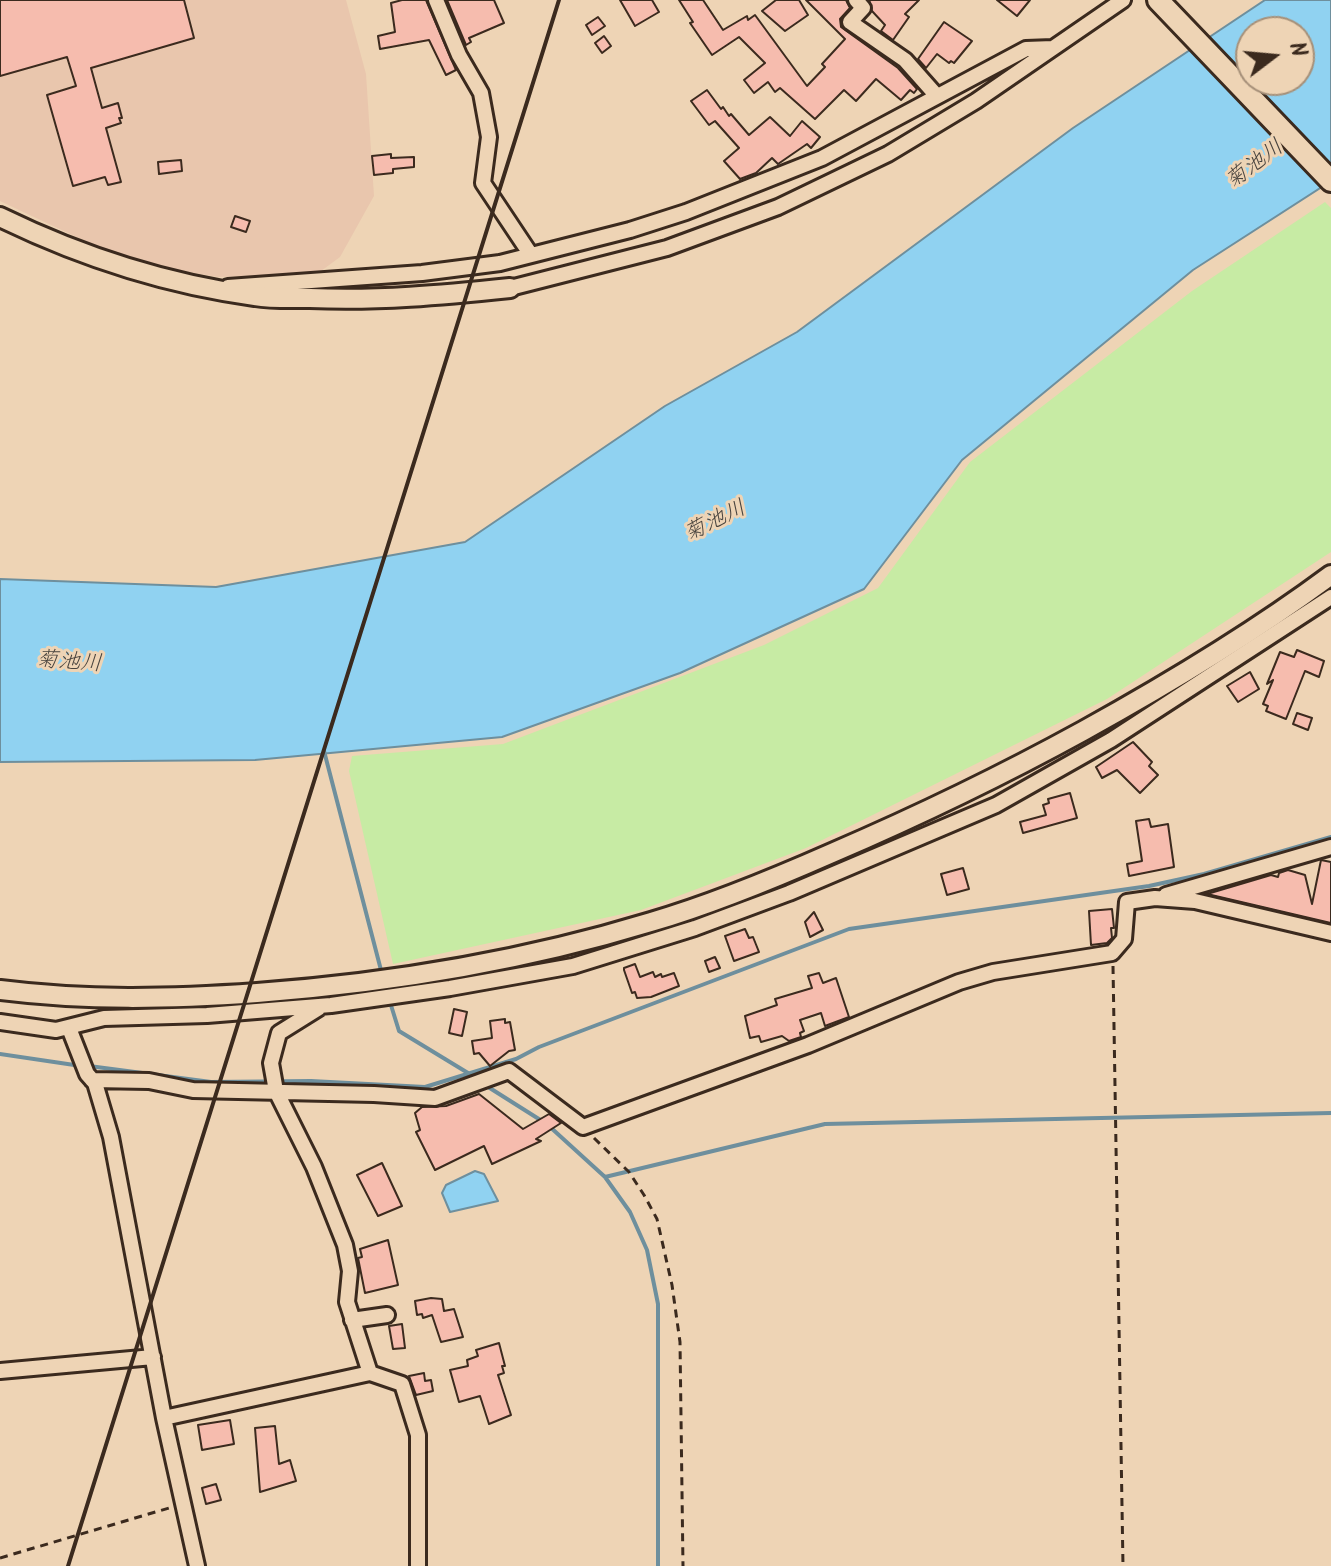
<!DOCTYPE html>
<meta charset="utf-8">
<style>
body{margin:0}
#map{position:relative;width:1331px;height:1566px;overflow:hidden;background:#eed4b5;font-family:Kalam,sans-serif}
canvas{display:block}
.north{position:absolute;left:1235px;top:16px;width:80px;height:80px;box-sizing:border-box;background:#eed4b5;border:2px solid #a69079;border-radius:50%;rotate:74deg;font-size:22px;font-weight:700;line-height:32px;text-align:center;color:#3b2a1e}
.north::after{content:'';display:block;margin:auto;width:28px;height:36px;background:#3b2a1e;clip-path:polygon(50% 0,100% 100%,50% 72%,0 100%)}
</style>
<div id="map">
<canvas width="1331" height="1566"></canvas>
<div class="north">N</div>
</div>
<script>
const context = document.querySelector('canvas').getContext('2d');
context.lineJoin = 'round';
function fill(path, color) {
  context.fillStyle = color;
  context.fill(path, 'evenodd');
}
function strokePath(path, color, width, dash) {
  context.strokeStyle = color;
  context.lineWidth = width;
  context.lineCap = dash ? 'butt' : 'round';
  context.setLineDash(dash || []);
  context.stroke(path);
}
function drawText(font, color, halo, rows, align = 'center') {
  context.font = font + ' Kalam,"Klee One",sans-serif';
  context.lineWidth = 6;
  context.setLineDash([]);
  context.textBaseline = 'middle';
  context.strokeStyle = halo;
  context.fillStyle = color;
  for (const [text, x, y, turn = 0] of rows) {
    context.save();
    context.translate(x, y);
    context.rotate((+turn || 0) * Math.PI / 180);
    context.textAlign = isNaN(turn) ? turn : align;
    if (halo) context.strokeText(text, 0, 0);
    context.fillText(text, 0, 0);
    context.restore();
  }
}
fill(new Path2D(`
 M0,0H346L366,74L374,196L340,257L317,274L218,277L176,270L100,248L0,201Z`), '#e9c6ad');
fill(new Path2D(`
 M1325,202L1331,208V552L1107,699L806,848L641,910L393,964L349,771L352,756L503,744L764,645L878,588L970,462L1192,291Z`), '#c7eba4');
const water = new Path2D(`
 M1265,0H1331V181L1193,270L962,460L864,589L680,673L502,737L255,760L0,762V579L216,587L465,542L665,406L797,332L1073,128ZM1251,32H1299V80H1251Z
 M475,1171L484,1174L498,1201L450,1212L442,1193L446,1185Z`);
fill(water, '#90d2f1');
strokePath(water, '#6e8f9d', 2);
strokePath(new Path2D(`
 M324,751L382,974
 M390,1002L399,1031L468,1073
 M0,1054L81,1066
 M89,1066L211,1082L311,1081L425,1087L516,1059L539,1047L849,929L1149,886L1204,874L1331,837
 M485,1085L542,1121
 M549,1126L605,1177L630,1212L647,1250L658,1304V1566
 M605,1177L825,1124L1331,1113`), '#6e8f9d', 4);
const building = new Path2D(`
 M0,0H184L194,38L91,68L102,108L118,103L122,118H119L121,123L106,128L121,182L108,185L105,177L73,186L47,95L76,86L67,57L0,76Z
 M402,0H426L456,70L446,75L429,40L380,49L378,36L395,32L391,3Z
 M447,0H494L504,23L469,38L471,42L466,45Z
 M620,0H652L659,12L635,26Z
 M679,0H703L723,30L747,16L748,20L755,15L807,86L825,67L822,64L845,39L806,0H846L850,8L840,19L841,27L898,68L917,89L914,93L910,90L901,100L876,79L856,101L844,90L815,119L780,88L775,92L768,82L754,93L744,80L765,63L739,37L712,55L690,23L693,22Z
 M776,0H799L808,15L785,31L762,11Z
 M869,0H919L905,14L909,17L893,40L881,31L885,25L872,11Z
 M997,0H1030L1017,16Z
 M598,17L605,26L592,35L586,25Z
 M944,22L972,41L954,63L951,61L949,63L937,54L926,68L918,59Z
 M604,36L611,46L602,53L595,43Z
 M707,90L721,109L723,107L729,116L731,114L749,135L770,117L790,136L802,121L820,137L811,148L807,144L778,164L772,158L756,173L740,179L724,161L739,148L715,121L709,125L691,101Z
 M391,154V158L414,157V167L393,169V173L374,175L372,156Z
 M181,160L182,171L159,174L158,162Z
 M235,216L250,221L246,232L231,227Z
 M1297,650L1324,661L1319,677L1305,671L1286,719L1266,711L1268,706L1263,704L1273,680L1267,684L1280,652L1294,657Z
 M1250,672L1259,689L1238,702L1227,686Z
 M1297,713L1312,718L1308,730L1293,724Z
 M1133,742L1152,762L1149,766L1158,775L1140,793L1117,770L1102,778L1096,767Z
 M1070,793L1077,818L1023,833L1020,822L1046,815L1043,805L1049,803L1048,799Z
 M1149,819L1151,827L1168,824L1174,867L1129,876L1127,864L1142,861L1136,821Z
 M1321,860L1331,862V923L1207,894L1271,875L1278,877L1279,873L1288,870L1305,875L1312,904Z
 M963,868L969,889L947,895L941,874Z
 M1112,909L1114,928H1111L1112,938L1107,943L1091,945L1089,911Z
 M814,912L823,930L810,937L805,922Z
 M745,929L749,938L753,937L759,952L734,961L725,936Z
 M715,957L720,968L709,972L705,961Z
 M635,964L640,977L653,972L655,977L661,974L662,977L674,973L679,986L651,997L637,998L635,992L632,993L624,970V968Z
 M819,973L823,983L836,978L849,1017L825,1026L821,1013L800,1020L804,1031L800,1033L801,1037L789,1041L782,1036L761,1042L759,1036L750,1038L745,1016L777,1005L775,999L812,988L808,976Z
 M454,1009L467,1012L462,1036L449,1033Z
 M505,1019V1023L510,1022L515,1050L509,1051L490,1066L479,1053L474,1054L472,1041L492,1038L490,1021Z
 M479,1094L523,1129L549,1114L561,1123L536,1139L541,1141L492,1164L484,1146L435,1170L416,1132L420,1130L415,1113L422,1107L446,1106Z
 M382,1163L402,1206L378,1216L357,1175Z
 M388,1240L398,1285L365,1293L358,1258L362,1257L360,1249Z
 M431,1298L442,1299L444,1311L454,1309L463,1337L441,1342L432,1315L423,1318L422,1314L417,1315L415,1301Z
 M402,1324L405,1348L393,1349L389,1326Z
 M499,1343L505,1366H502L504,1373L498,1375L511,1415L489,1424L480,1396L459,1402L450,1370L468,1366L467,1360L478,1356L476,1350Z
 M424,1373L425,1381L431,1380L433,1391L416,1395L409,1376Z
 M230,1420L234,1444L202,1450L198,1425Z
 M275,1426L279,1464L290,1460L296,1481L260,1492L255,1428Z
 M216,1484L221,1500L206,1504L202,1488Z`);
fill(building, '#f6bcae');
strokePath(building, '#3b2a1e', 2);
const minor = new Path2D(`
 M436,0L459,55L481,93L489,137L483,183L531,255
 M856,0L863,8L850,22L905,60L936,95
 M228,287L422,273L500,263L630,230L686,212L822,158L1026,49L1053,48
 M510,288L667,248L778,207L888,154L976,101L1123,0
 M1166,895L1331,847
 M319,1008L279,1033L271,1063L276,1091L314,1167L345,1245L350,1271L347,1302L370,1373
 M0,1022L56,1030L104,1018L207,1015L331,1005L450,988L573,966L695,928L789,893L996,805L1111,740L1331,597
 M69,1028L87,1074L95,1083L111,1137L164,1418L197,1566
 M92,1080L149,1081L193,1090L374,1094L435,1098L509,1071L583,1127L808,1045L959,982L993,972L1112,953L1124,939L1127,902L1155,898L1195,901L1331,933
 M352,1320L387,1315
 M0,1371L153,1357
 M164,1418L370,1373L402,1384L418,1435V1566`);
const tertiary = new Path2D(`
 M0,217C80,256 166,284 255,296C273,299 292,298 310,298C377,301 443,295 510,288
 M0,990C86,1001 171,999 257,993C391,983 523,961 651,922C713,904 773,879 832,853C918,816 1001,776 1083,731C1168,684 1253,633 1331,575`);
const secondary = new Path2D(`
 M1158,0L1331,181`);
strokePath(minor, '#3b2a1e', 20);
strokePath(tertiary, '#3b2a1e', 24);
strokePath(secondary, '#3b2a1e', 26);
strokePath(new Path2D(`
 M1113,966L1123,1566
 M594,1138L629,1172L644,1195L657,1219L672,1285L680,1342L683,1566
 M0,1558L169,1508`), '#3b2a1e', 3, [8, 6]);
strokePath(minor, '#eed4b5', 14);
strokePath(tertiary, '#eed4b5', 18);
strokePath(secondary, '#eed4b5', 20);
strokePath(new Path2D(`
 M68,1566L559,0`), '#3b2a1e', 4);
drawText('italic 22px', '#48433e', '#eed4b5', [
 ["菊池川",1256,166,-37],
 ["菊池川",716,523,-26],
 ["菊池川",69,664,4]
]);
</script>
